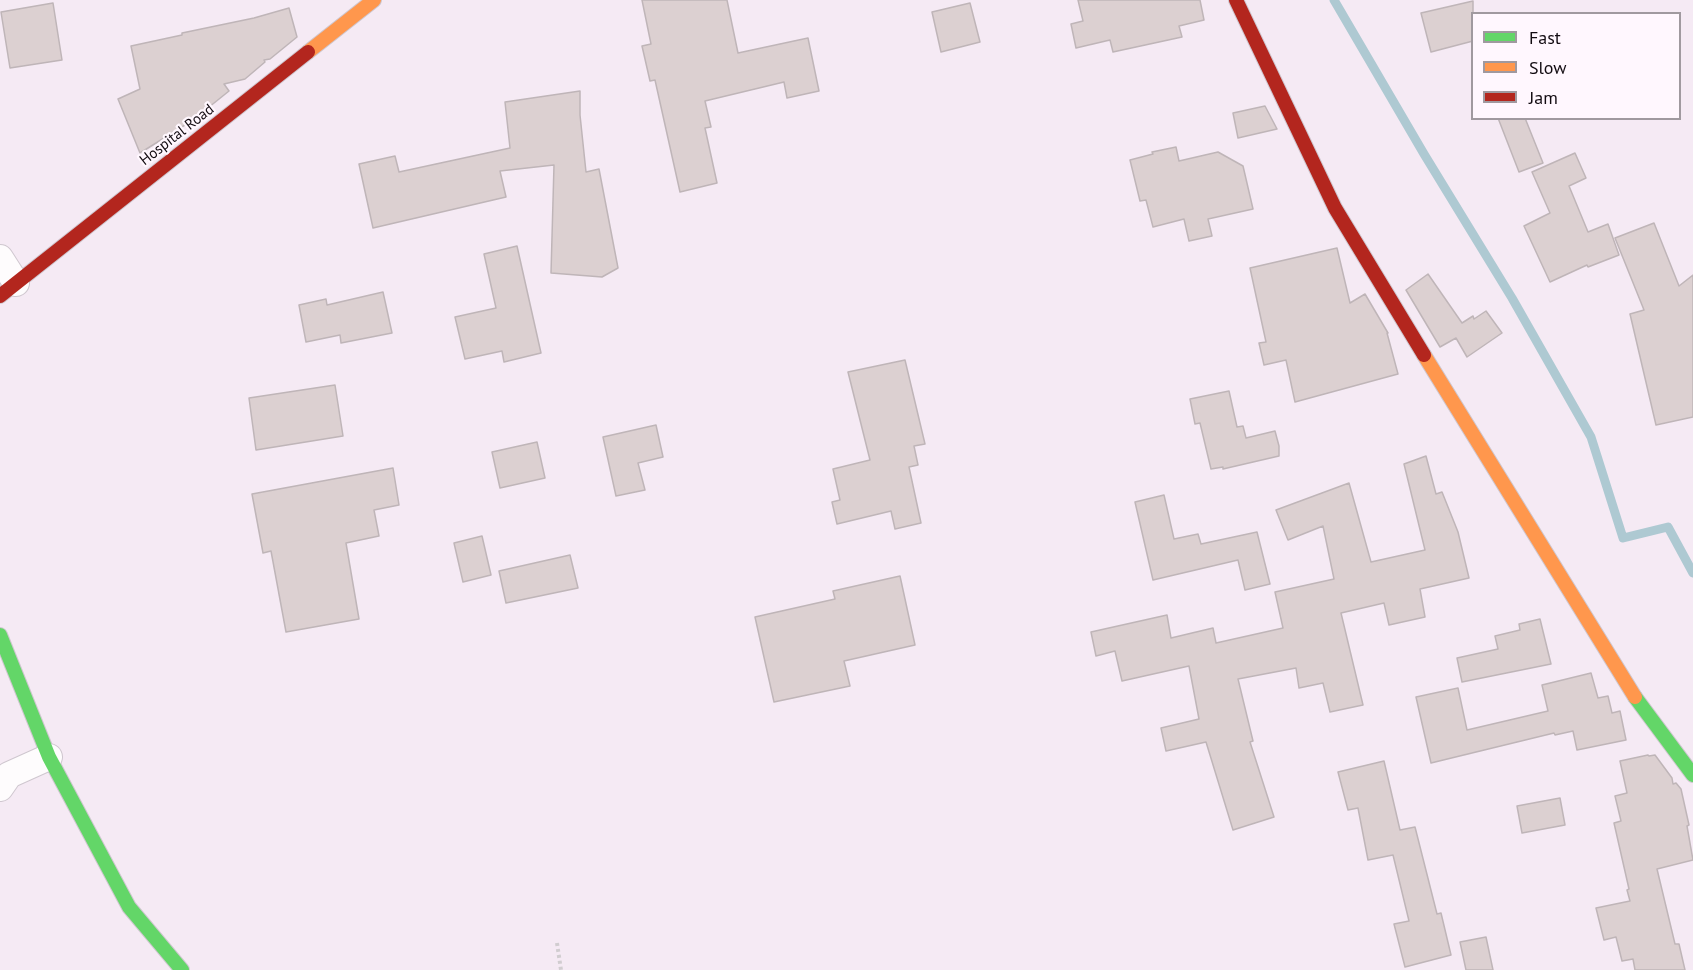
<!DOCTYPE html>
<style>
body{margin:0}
#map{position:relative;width:1693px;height:970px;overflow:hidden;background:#f5eaf4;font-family:"PT Sans",sans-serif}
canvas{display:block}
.legend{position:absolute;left:1471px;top:12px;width:210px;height:108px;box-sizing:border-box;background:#fff7fe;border:2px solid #a0999f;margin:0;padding:8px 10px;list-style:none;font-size:18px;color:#120b11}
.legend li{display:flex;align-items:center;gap:12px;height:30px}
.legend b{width:30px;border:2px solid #a0999f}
</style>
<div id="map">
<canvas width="1693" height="970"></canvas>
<ul class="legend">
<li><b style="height:8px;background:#63d668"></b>Fast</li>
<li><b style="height:8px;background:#ff974d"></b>Slow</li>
<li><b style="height:8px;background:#b3261e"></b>Jam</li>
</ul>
</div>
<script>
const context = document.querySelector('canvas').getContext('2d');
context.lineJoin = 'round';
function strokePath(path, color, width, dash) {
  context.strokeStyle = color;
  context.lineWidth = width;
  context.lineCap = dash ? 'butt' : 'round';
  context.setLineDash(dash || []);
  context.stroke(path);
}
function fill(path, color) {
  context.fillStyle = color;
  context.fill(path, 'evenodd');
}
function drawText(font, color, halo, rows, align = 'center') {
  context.font = font + ' "PT Sans",sans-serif';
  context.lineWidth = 4.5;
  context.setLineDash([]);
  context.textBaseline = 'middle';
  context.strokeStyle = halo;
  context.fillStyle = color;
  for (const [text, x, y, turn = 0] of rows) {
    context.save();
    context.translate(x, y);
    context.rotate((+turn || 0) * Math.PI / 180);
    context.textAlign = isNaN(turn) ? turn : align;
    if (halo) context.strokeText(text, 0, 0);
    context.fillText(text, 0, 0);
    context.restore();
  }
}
strokePath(new Path2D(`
 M1334,0L1424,154L1512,298L1591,437L1623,538L1668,527L1693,573`), '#aec9d2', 9);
const building = new Path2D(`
 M642,0H727L738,53L808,38L819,91L787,98L784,82L705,101L711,127L705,128L717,183L680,192L655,80L650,81L642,46L651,44Z
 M1078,0H1200L1204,20L1179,26L1182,37L1113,52L1110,40L1076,48L1071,24L1083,21Z
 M1473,1V41L1431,52L1421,13Z
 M53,3L62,60L10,68L1,12Z
 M970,3L980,42L941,52L932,12Z
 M289,8L297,37L270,59L264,60L265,62L245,79L224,84L229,91L193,120L140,153L118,99L140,89L131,46L182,35V33L254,18Z
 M580,91V115L586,172L599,169L618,268L602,277L551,273L554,165L500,171L506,197L373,228L359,164L395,156L399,172L510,148L505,102Z
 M1265,106L1277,129L1238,138L1233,113Z
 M1498,118H1525L1543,163L1519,172Z
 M1176,147L1179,161L1218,152L1243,166L1253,209L1208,219L1212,236L1189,241L1184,219L1153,227L1146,200L1140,201L1130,160L1153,154L1152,152Z
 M1575,153L1586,178L1569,186L1588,232L1608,224L1619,255L1588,267L1587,265L1550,282L1524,226L1550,213L1532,172Z
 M1654,223L1679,286L1693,275V417L1656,425L1630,314L1644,310L1615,238Z
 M517,246L541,353L504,362L502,351L465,359L455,317L496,308L484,254Z
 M1337,248L1350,303L1365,294L1388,333H1387L1398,374L1295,402L1286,360L1264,365L1259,343L1266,342L1250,268Z
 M1428,274L1462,323L1473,316L1474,319L1486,311L1502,333L1467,357L1456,338L1440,347L1406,290Z
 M383,292L392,333L341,343L340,335L306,342L299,305L326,299L327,305Z
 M905,360L925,444L914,446L918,465L909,467L921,523L895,529L891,511L837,524L832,502L840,500L833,469L870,460L848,372Z
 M335,385L343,436L256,450L249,398Z
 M1229,391L1237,427L1243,426L1246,438L1275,431L1279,446V456L1223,469V467L1211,469L1200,423L1195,424L1190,399Z
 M656,425L663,457L638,463L645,490L616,496L603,437Z
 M537,442L545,478L500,488L492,452Z
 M1426,456L1436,494L1442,492L1458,532L1469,578L1420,589L1425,617L1389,625L1384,603L1341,613L1363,705L1330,712L1323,683L1299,688L1296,668L1238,679L1253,741L1250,742L1274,817L1233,830L1206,742L1166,751L1161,728L1199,719L1189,666L1122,681L1115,651L1096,656L1091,632L1167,615L1171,638L1213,628L1216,643L1283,628L1275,592L1334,579L1323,526L1288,540L1276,510L1349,483L1371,562L1425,550L1404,464Z
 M393,468L399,505L374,510L379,536L346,543L359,619L286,632L271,551L263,553L252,494Z
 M1164,495L1174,539L1198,534L1201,544L1257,532L1270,584L1245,590L1238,560L1153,580L1135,502Z
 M482,536L491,575L463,582L454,543Z
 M570,555L578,588L506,603L499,571Z
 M900,576L915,645L844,661L850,686L774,702L755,617L835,599L833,591Z
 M1540,619L1551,664L1462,682L1457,658L1498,649L1495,636L1520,630L1519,624Z
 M1591,673L1598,698L1608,696L1612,713L1620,711L1626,740L1577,750L1573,731L1555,735L1554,733L1431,763L1416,697L1458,688L1467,730L1548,711L1542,685Z
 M1648,755L1649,756L1655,755L1672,778L1673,784L1676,783L1681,789L1689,825L1687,826L1693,860L1657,869L1675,944H1679L1685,970H1635L1633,959L1622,961L1616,937L1604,940L1596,908L1630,901L1627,890L1629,889L1614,823L1621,821L1615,796L1627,793L1620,761Z
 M1384,761L1400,830L1415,827L1437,914L1441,913L1451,955L1405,967L1394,924L1409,921L1393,855L1368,860L1358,808L1348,810L1338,772Z
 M1560,798L1565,825L1522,833L1517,806Z
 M1486,937L1493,970H1466L1460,942Z`);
fill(building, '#dcd0d1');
strokePath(building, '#bfb5b8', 1.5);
const street = new Path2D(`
 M0,258L16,283
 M0,788L9,775L49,757`);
const fast = new Path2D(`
 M0,635L49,757L129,907L182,970
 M1635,697L1693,775`);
const slow = new Path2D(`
 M308,52L374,0
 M1424,355L1635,697`);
const jam = new Path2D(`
 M1236,0L1335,208L1424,355
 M0,296L308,52`);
strokePath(street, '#cfc7cf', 28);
strokePath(fast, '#cfc7cf', 16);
strokePath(slow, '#cfc7cf', 16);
strokePath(jam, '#cfc7cf', 16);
strokePath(new Path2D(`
 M557,943L561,970`), '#d1cdd0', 4, [3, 3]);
strokePath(street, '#fefcfd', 26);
strokePath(fast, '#63d668', 14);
strokePath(slow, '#ff974d', 14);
strokePath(jam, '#b3261e', 14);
drawText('15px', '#120b11', '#fff7fe', [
 ["Hospital Road",177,135,-38]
]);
</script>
